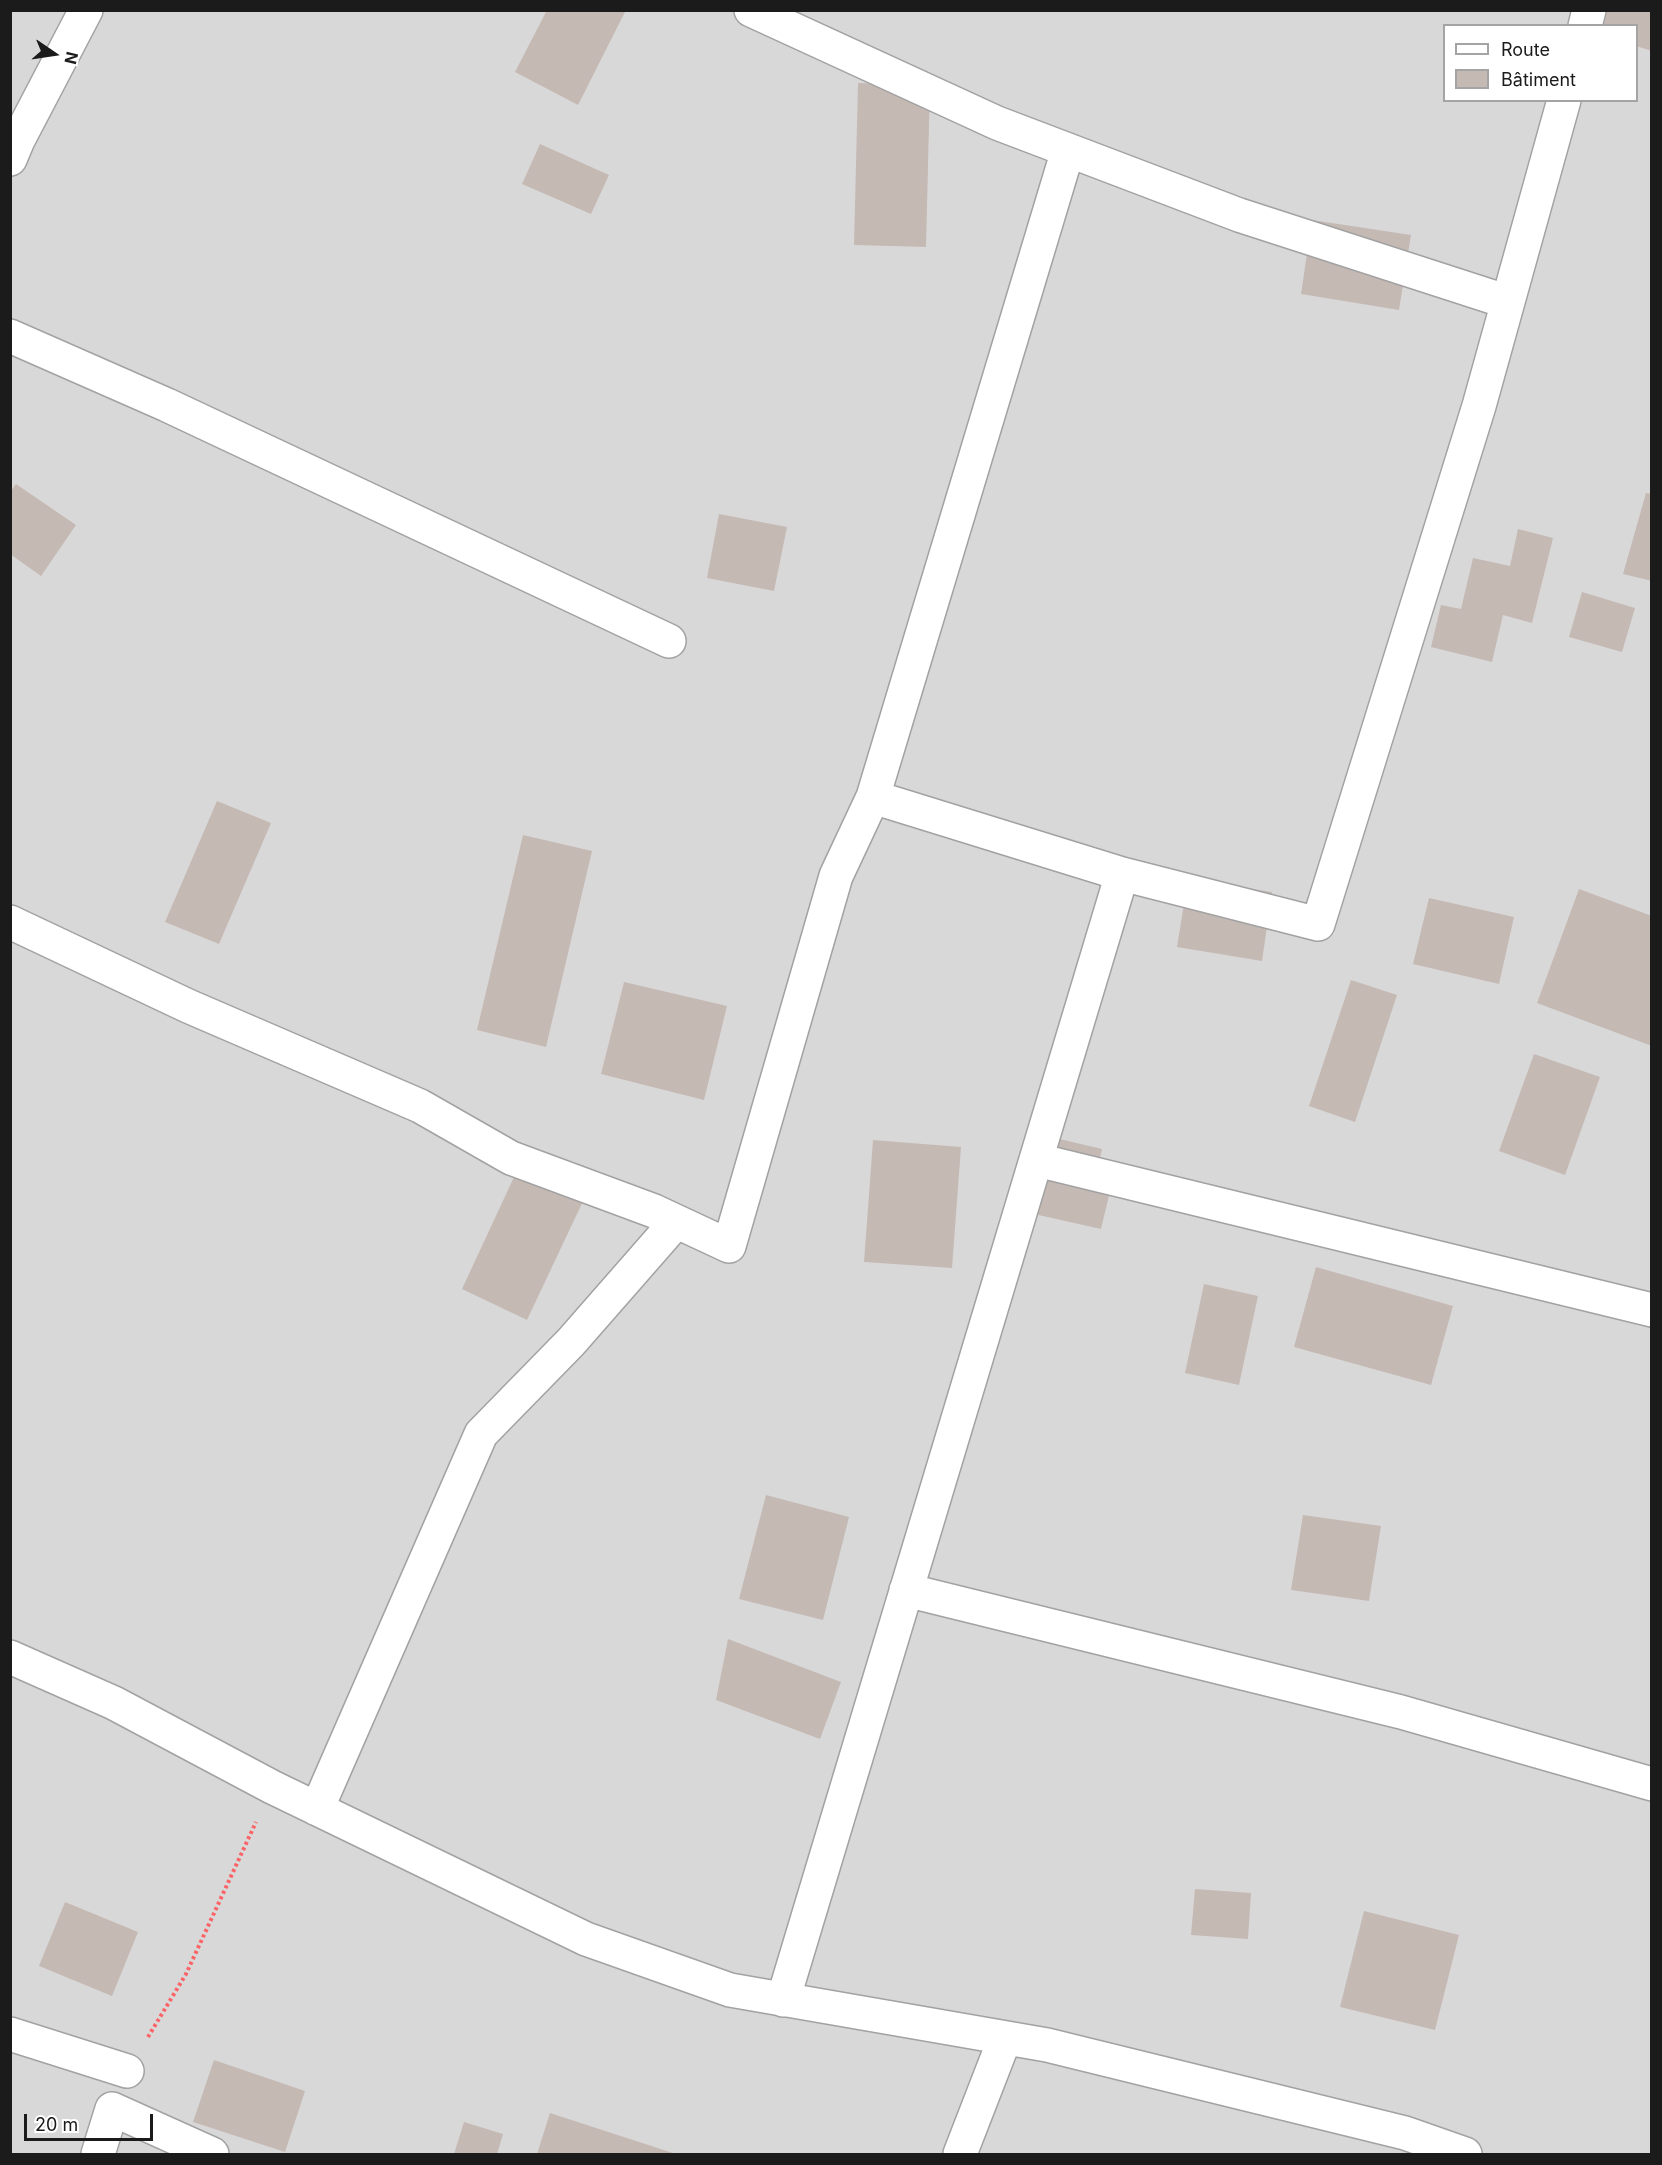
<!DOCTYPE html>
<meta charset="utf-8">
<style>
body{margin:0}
#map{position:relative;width:1662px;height:2165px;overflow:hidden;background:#ede7e0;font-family:Inter,sans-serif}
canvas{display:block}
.frame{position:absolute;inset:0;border:12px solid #1b1b1b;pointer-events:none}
.legend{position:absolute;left:1443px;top:24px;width:195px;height:78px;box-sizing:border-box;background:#fff;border:2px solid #a4a4a4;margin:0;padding:8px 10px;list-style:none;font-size:18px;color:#1b1b1b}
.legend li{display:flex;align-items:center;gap:12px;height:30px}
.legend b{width:30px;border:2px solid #a4a4a4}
.north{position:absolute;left:24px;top:24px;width:60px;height:60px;-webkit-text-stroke:4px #fff;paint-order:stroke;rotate:103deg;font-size:16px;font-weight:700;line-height:24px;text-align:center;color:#1b1b1b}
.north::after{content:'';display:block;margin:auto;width:21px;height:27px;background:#1b1b1b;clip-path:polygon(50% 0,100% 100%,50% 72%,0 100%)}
.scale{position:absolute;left:24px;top:2114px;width:129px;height:27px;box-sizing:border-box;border:3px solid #1b1b1b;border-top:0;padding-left:8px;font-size:18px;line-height:21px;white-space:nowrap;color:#1b1b1b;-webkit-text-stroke:4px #fff;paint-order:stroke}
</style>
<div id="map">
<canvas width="1662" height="2165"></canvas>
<div class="frame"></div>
<ul class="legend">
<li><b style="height:8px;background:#fff"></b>Route</li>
<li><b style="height:16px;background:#c5b9b4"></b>Bâtiment</li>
</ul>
<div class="north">N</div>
<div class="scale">20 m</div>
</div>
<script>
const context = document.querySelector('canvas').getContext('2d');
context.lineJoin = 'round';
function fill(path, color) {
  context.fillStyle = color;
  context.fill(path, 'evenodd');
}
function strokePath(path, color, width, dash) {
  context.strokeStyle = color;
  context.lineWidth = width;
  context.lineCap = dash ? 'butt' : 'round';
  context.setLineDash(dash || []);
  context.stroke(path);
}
fill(new Path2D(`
 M11,11H1651V2154H11ZM1444,26H1636V100H1444Z`), '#d9d8d8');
fill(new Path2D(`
 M547,10H626L578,105L515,72Z
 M1602,10H1652V51L1636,46V26H1597Z
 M858,83L930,85L926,247L854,245Z
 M540,144L609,175L591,214L522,184Z
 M1312,220L1411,235L1399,310L1301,294Z
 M16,484L76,525L41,576L10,554V492Z
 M1646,493L1652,494V581L1623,574Z
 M719,514L787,527L774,591L707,578Z
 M1518,529L1553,538L1532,623L1503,615L1492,662L1431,647L1441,605L1461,609L1473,558L1510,566Z
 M1582,592L1635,608L1622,652L1569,637Z
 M217,801L271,823L219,944L165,922Z
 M523,835L592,851L546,1047L477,1030Z
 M1188,879L1272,892L1262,961L1177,947Z
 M1579,889L1652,916V1046L1537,1003Z
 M1429,898L1514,917L1499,984L1413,964Z
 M1351,980L1397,995L1355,1122L1309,1106Z
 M624,982L727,1006L704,1100L601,1074Z
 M1534,1054L1600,1077L1565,1175L1499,1151Z
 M1051,1137L1102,1149L1095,1179L1112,1183L1101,1229L1034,1214Z
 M873,1140L961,1147L952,1268L864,1262Z
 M527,1149L593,1180L527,1320L462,1289Z
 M1316,1267L1453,1306L1431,1385L1294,1347Z
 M1204,1284L1258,1296L1239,1385L1185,1373Z
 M766,1495L849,1517L823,1620L739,1599Z
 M1303,1515L1381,1526L1369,1601L1291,1590Z
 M728,1639L841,1682L820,1739L716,1700Z
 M1195,1889L1251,1893L1248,1939L1191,1935Z
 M65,1902L138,1932L112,1996L39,1966Z
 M1364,1911L1459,1935L1435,2030L1340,2007Z
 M214,2060L305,2091L285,2152L193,2122Z
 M550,2113L676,2154H537Z
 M464,2122L503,2134L497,2154H454Z`), '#c5b9b4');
const minor = new Path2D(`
 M751,10L997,123L1239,215L1508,302
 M1585,26L1589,10
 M10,159L18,140L86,10
 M10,336L167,405L669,641
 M873,797L1122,874L1318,924L1479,406L1564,100
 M10,922L188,1006L420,1106L511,1158L654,1211L729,1246L836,876L873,797L1068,150
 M1037,1160L1652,1310
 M906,1590L1401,1712L1652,1784
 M10,1657L114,1703L272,1787L586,1939L730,1990L1047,2045L1405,2133L1465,2154
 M317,1809L481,1434L571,1342L676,1222
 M783,2000L1122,874
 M10,2034L127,2071
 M98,2154L112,2109L212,2154
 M960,2154L1005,2038`);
strokePath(minor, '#a2a2a2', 36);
strokePath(new Path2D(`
 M148,2037L186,1974L256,1822`), '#fc6366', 4, [3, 3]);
strokePath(minor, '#fff', 33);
</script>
